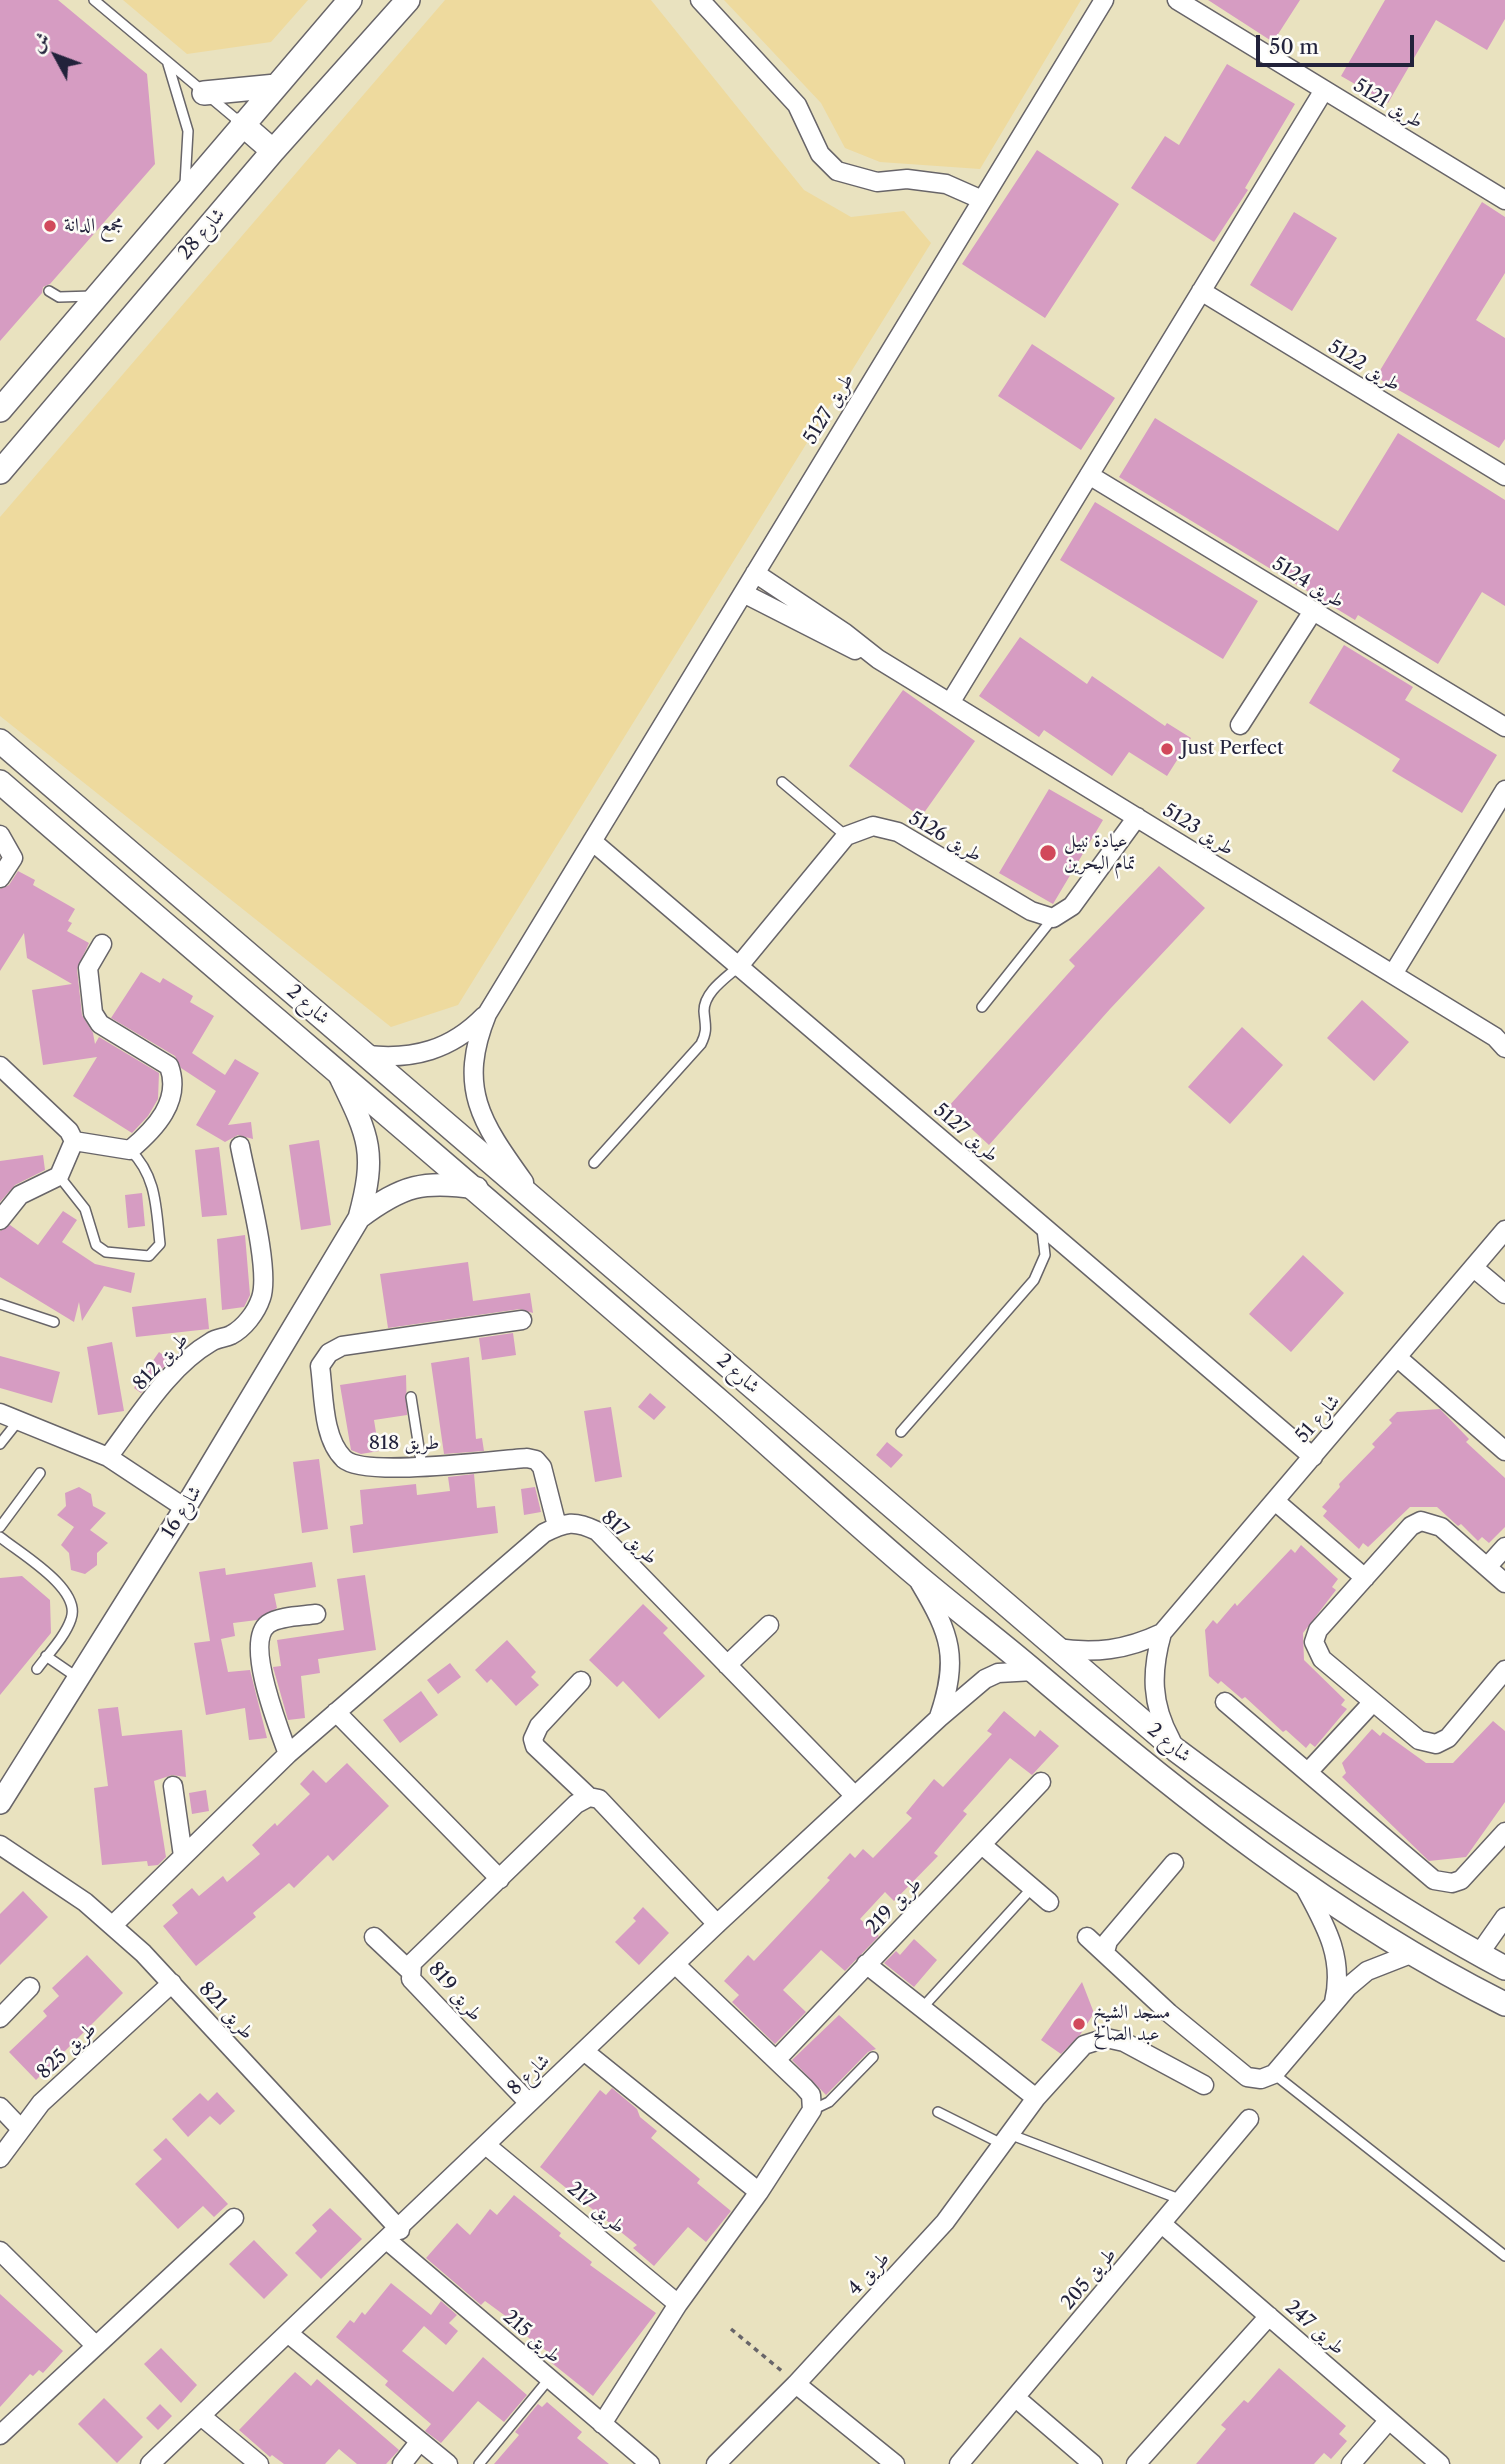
<!DOCTYPE html>
<meta charset="utf-8">
<style>
body{margin:0}
#map{position:relative;width:1505px;height:2464px;overflow:hidden;background:#e9e2bf;font-family:"Libre Caslon Text",Amiri,serif}
canvas{display:block}
.north{position:absolute;left:21px;top:21px;width:70px;height:70px;-webkit-text-stroke:5px #fdfcf7;paint-order:stroke;rotate:311deg;font-size:19px;font-weight:700;line-height:28px;text-align:center;color:#22223b}
.north::after{content:'';display:block;margin:auto;width:24px;height:32px;background:#22223b;clip-path:polygon(50% 0,100% 100%,50% 72%,0 100%)}
.scale{position:absolute;left:1256px;top:35px;width:158px;height:32px;box-sizing:border-box;border:4px solid #22223b;border-top:0;padding-left:9px;font-size:21px;line-height:24px;white-space:nowrap;color:#22223b;-webkit-text-stroke:5px #fdfcf7;paint-order:stroke}
</style>
<div id="map">
<canvas width="1505" height="2464"></canvas>
<div class="north">ش</div>
<div class="scale">50 m</div>
</div>
<script>
const context = document.querySelector('canvas').getContext('2d');
context.lineJoin = 'round';
function fill(path, color) {
  context.fillStyle = color;
  context.fill(path, 'evenodd');
}
function strokePath(path, color, width, dash) {
  context.strokeStyle = color;
  context.lineWidth = width;
  context.lineCap = dash ? 'butt' : 'round';
  context.setLineDash(dash || []);
  context.stroke(path);
}
function drawText(font, color, halo, rows, align = 'center') {
  context.font = font + ' "Libre Caslon Text",Amiri,serif';
  context.lineWidth = 5;
  context.setLineDash([]);
  context.textBaseline = 'middle';
  context.strokeStyle = halo;
  context.fillStyle = color;
  for (const [text, x, y, turn = 0] of rows) {
    context.save();
    context.translate(x, y);
    context.rotate((+turn || 0) * Math.PI / 180);
    context.textAlign = isNaN(turn) ? turn : align;
    if (halo) context.strokeText(text, 0, 0);
    context.fillText(text, 0, 0);
    context.restore();
  }
}
fill(new Path2D(`
 M123,0H308L271,42L187,54Z
 M445,0H651L804,190L851,217L904,211L931,243L458,1005L391,1027L0,716V517Z
 M724,0H1081L980,169L880,162L845,148L821,103Z`), '#eeda9e');
fill(new Path2D(`
 M0,0H58L147,74L155,164L50,284L43,287L42,293L0,341Z
 M1208,0H1300L1273,42Z
 M1385,0H1505V19L1487,50L1436,20L1388,103L1341,76Z
 M1227,64L1295,104L1245,188L1248,190L1214,242L1131,188L1165,136L1179,145Z
 M1037,150L1119,204L1045,318L962,264Z
 M1482,202L1505,217V273L1476,320L1505,338V439L1499,448L1376,377Z
 M1294,212L1337,238L1292,311L1250,285Z
 M1032,344L1115,398L1081,450L998,396Z
 M1155,418L1338,531L1398,433L1505,500V606L1482,592L1438,664L1358,615L1355,620L1119,477Z
 M1095,502L1258,601L1223,659L1060,560Z
 M1020,637L1087,684L1092,676L1165,726L1167,723L1191,738L1167,776L1129,752L1112,776L1044,730L1039,737L979,696Z
 M1344,645L1413,687L1405,700L1497,755L1462,813L1392,771L1400,759L1309,703Z
 M903,690L975,741L921,817L849,766Z
 M1049,789L1103,820L1053,904L999,873Z
 M1159,866L1205,908L1110,1009L989,1145L948,1107L1075,966L1069,960Z
 M18,871L35,880L33,885L75,909L68,921L72,923L67,931L89,943L77,969L82,1015L93,1033L95,1044L99,1037L159,1073L158,1099L148,1116L132,1133L73,1096L97,1057L43,1065L32,990L72,984L27,958L24,933L0,971V889L9,885Z
 M141,972L160,983L163,978L193,996L190,1002L214,1016L192,1053L225,1075L235,1059L259,1073L228,1125L251,1122L253,1139L238,1135L225,1142L196,1125L216,1091L181,1068L175,1056L111,1018Z
 M1362,1000L1409,1042L1374,1081L1327,1038Z
 M1242,1027L1283,1065L1230,1124L1188,1087Z
 M319,1140L331,1225L301,1230L289,1145Z
 M219,1147L227,1215L202,1217L195,1150Z
 M43,1155L45,1170L15,1185L0,1202V1161Z
 M142,1193L145,1226L128,1228L125,1195Z
 M63,1211L77,1220L62,1242L95,1264L135,1273L131,1293L104,1286L82,1321L79,1302L74,1322L0,1277V1231L10,1225L38,1245Z
 M245,1235L250,1295L244,1307L222,1310L217,1239Z
 M1303,1255L1344,1293L1291,1352L1249,1314Z
 M468,1262L473,1301L530,1293L533,1313L520,1309L388,1328L380,1274Z
 M206,1298L209,1329L136,1337L132,1307Z
 M513,1333L516,1355L482,1360L479,1338Z
 M112,1342L124,1411L98,1415L87,1347Z
 M159,1352L170,1360L141,1393L134,1388Z
 M0,1356L60,1372L52,1403L0,1388Z
 M469,1357L476,1439L482,1438L484,1451L444,1454L431,1363Z
 M406,1375L407,1415L374,1420L379,1451L361,1454L351,1450L340,1385Z
 M650,1393L666,1407L654,1420L638,1407Z
 M611,1407L622,1477L595,1482L584,1411Z
 M1440,1409L1469,1439L1466,1442L1505,1478V1527L1489,1543L1482,1537L1478,1541L1461,1524L1458,1526L1437,1507H1410L1368,1547L1363,1543L1359,1549L1323,1516L1327,1511L1322,1507L1340,1487L1339,1484L1375,1447L1372,1444L1392,1423L1389,1420L1397,1412Z
 M887,1442L903,1455L891,1468L876,1455Z
 M319,1459L328,1529L302,1533L293,1462Z
 M474,1474L477,1508L495,1506L498,1533L353,1553L350,1526L363,1524L360,1490L416,1484L417,1495L450,1491L448,1477Z
 M79,1487L91,1494L93,1506L106,1513L90,1530L108,1543L97,1553V1565L85,1574L71,1570L69,1553L61,1545L74,1527L57,1515L66,1506L65,1493Z
 M535,1487L541,1512L524,1515L521,1489Z
 M1301,1545L1338,1579L1332,1587L1336,1590L1303,1633L1304,1660L1345,1700L1341,1705L1347,1709L1315,1747L1310,1743L1306,1748L1286,1730L1283,1732L1245,1697L1242,1699L1221,1681L1218,1684L1209,1676L1205,1630L1213,1620L1217,1624L1235,1603L1237,1606L1291,1549L1295,1553Z
 M312,1562L316,1587L274,1594L277,1608L257,1620L233,1623L235,1636L221,1639L228,1672L250,1670L267,1738L249,1740L245,1708L206,1715L194,1643L210,1641L199,1572L225,1568L226,1575Z
 M365,1575L376,1650L318,1659L320,1673L301,1676L305,1718L288,1720L273,1667L281,1666L277,1640L344,1630L337,1579Z
 M22,1576L50,1600L51,1633L0,1695V1578Z
 M643,1604L668,1628L663,1633L705,1676L659,1719L623,1681L617,1687L589,1660Z
 M507,1640L536,1672L531,1677L539,1685L516,1706L491,1679L487,1683L475,1670Z
 M450,1663L461,1677L438,1694L427,1680Z
 M421,1691L438,1715L400,1743L383,1720Z
 M118,1707L122,1736L182,1730L186,1777L172,1775L154,1781L166,1857L158,1865L148,1866L147,1861L102,1865L94,1788L108,1786L98,1709Z
 M1004,1711L1035,1737L1040,1730L1059,1746L1032,1775L1010,1758L963,1811L967,1814L934,1853L938,1856L894,1901L885,1892L860,1919L879,1936L845,1971L821,1950L783,1990L806,2012L775,2044L732,2002L739,1995L724,1981L748,1955L754,1961L830,1880L827,1878L850,1853L855,1858L863,1849L873,1858L912,1818L906,1813L934,1779L943,1787L992,1734L987,1731Z
 M1493,1721L1505,1731V1802L1466,1857L1429,1861L1342,1777L1346,1773L1342,1763L1372,1729L1380,1736L1383,1732L1426,1763H1453Z
 M347,1763L389,1806L333,1861L328,1855L294,1888L289,1883L253,1913L256,1917L196,1966L163,1926L178,1913L172,1905L192,1888L199,1896L223,1876L227,1882L260,1854L252,1845L275,1823L277,1826L310,1794L300,1784L313,1770L326,1783Z
 M206,1790L209,1811L192,1814L189,1793Z
 M23,1891L48,1917L0,1965V1914Z
 M643,1907L669,1933L639,1965L615,1942L636,1921L633,1918Z
 M914,1939L937,1960L914,1987L884,1963L896,1951L900,1955Z
 M87,1955L123,1993L36,2080L9,2052L47,2016L43,2011L59,1996L52,1988Z
 M1082,1982L1094,2013L1080,2035L1061,2054L1041,2040Z
 M839,2015L876,2049L868,2052L826,2095L792,2060Z
 M612,2088L637,2109L640,2117L657,2131L651,2138L700,2179L697,2183L731,2211L706,2242L688,2227L654,2266L633,2248L637,2245L540,2167L600,2090L606,2095Z
 M217,2092L235,2111L220,2125L210,2116L188,2137L172,2119L200,2093L208,2101Z
 M166,2138L228,2204L214,2217L203,2206L178,2229L135,2184L162,2159L153,2150Z
 M514,2195L561,2233L559,2236L592,2262L590,2265L656,2313L593,2396L548,2360L552,2355L509,2323L511,2320L485,2301L481,2305L426,2258L457,2223L470,2235L490,2209L497,2215Z
 M330,2208L362,2239L321,2279L295,2253L317,2231L312,2225Z
 M254,2240L288,2275L264,2299L229,2264Z
 M391,2283L431,2315L441,2301L457,2315L449,2323L458,2331L446,2345L424,2326L402,2351L453,2392L483,2357L527,2395L504,2422L478,2401L441,2443L425,2431L431,2424L385,2385L388,2381L336,2337L350,2320L354,2323L362,2312L365,2315Z
 M0,2294L63,2351L43,2373L39,2370L33,2376L30,2374L0,2407Z
 M161,2348L197,2385L181,2403L144,2364Z
 M1279,2368L1346,2426L1339,2434L1347,2441L1331,2459L1324,2453L1314,2464H1196L1226,2429L1221,2425L1244,2400L1248,2403Z
 M295,2372L311,2386L317,2379L399,2450L386,2464H357L339,2449L325,2464H284L272,2455L270,2457L239,2430Z
 M104,2398L143,2437L117,2463L78,2424Z
 M547,2402L582,2432L577,2438L609,2464H494L519,2435L515,2432L538,2404L542,2407Z
 M160,2404L172,2416L158,2430L146,2418Z`), '#d69cc2');
const service = new Path2D(`
 M94,0L242,124
 M168,64L188,131L185,184
 M49,291L59,297L93,296
 M782,782L846,836
 M982,1007L1053,918
 M594,1163L701,1044C708,1030 705,1025 704,1011C704,992 726,978 738,967
 M59,1176L85,1209L96,1245L106,1252L149,1256L160,1244C156,1209 157,1176 130,1150
 M0,1304L54,1322
 M411,1397L422,1467
 M901,1432L1034,1280L1045,1255L1042,1229
 M0,1444L19,1420
 M0,1527L40,1473
 M0,1537C21,1554 82,1589 71,1619C65,1637 48,1654 37,1669
 M46,1656L78,1678
 M923,2007L1031,1889
 M1274,2074L1505,2256
 M812,2110L829,2102L873,2057
 M938,2112L1002,2144
 M1009,2134L1182,2200
 M479,2464L549,2379`);
const minor = new Path2D(`
 M700,0L797,105L820,154L837,171L877,182L907,179L946,184L980,199
 M1177,0L1505,200
 M1201,291L1505,476
 M1089,475L1505,727
 M755,573L845,633L878,659L1495,1037L1505,1048
 M743,593L855,650
 M950,703L1324,90
 M1240,725L1313,611
 M0,835L13,858L0,878
 M592,841L1313,1457
 M738,967L846,836L873,826L898,832L1031,911L1053,918L1072,906L1137,817
 M1393,974L1505,790
 M367,1055C413,1060 451,1050 484,1016
 M0,1066L69,1131L74,1141
 M74,1141L130,1150C155,1129 182,1101 169,1066L100,1024L93,1013L88,968L102,944
 M524,1182C481,1122 457,1088 487,1014L1104,0
 M0,1220L20,1195L59,1176L74,1141
 M1474,1268L1505,1294
 M522,1320L342,1346L329,1353L320,1366C324,1393 322,1438 344,1459C365,1478 495,1460 527,1458L536,1460L542,1467L557,1526
 M1398,1358L1505,1451
 M0,1413L108,1457L185,1508
 M108,1457C138,1418 168,1367 211,1342C217,1338 225,1338 231,1335C244,1328 256,1313 261,1298C271,1270 246,1179 240,1146
 M1275,1501L1365,1578
 M1487,1567L1505,1547
 M920,1583C951,1635 959,1658 939,1717
 M1505,1583L1441,1527L1421,1521L1411,1526L1318,1630L1314,1642L1322,1659L1419,1740L1436,1744L1448,1738L1505,1670
 M1162,1633C1151,1672 1151,1704 1171,1740
 M1056,1648C1095,1654 1126,1650 1162,1633L1505,1230
 M727,1665L769,1625
 M581,1681L539,1726L533,1739L535,1746L589,1797
 M1225,1702L1434,1880L1452,1883L1461,1880L1505,1832
 M336,1712L500,1879
 M288,1754C279,1729 244,1642 268,1624C279,1616 303,1616 316,1614
 M1308,1772L1373,1702
 M173,1786L183,1856
 M0,1845L85,1902L143,1953L400,2230
 M982,1845L1049,1902
 M1303,1884C1324,1923 1345,1956 1334,2002
 M113,1925L288,1754L544,1533C566,1522 574,1520 597,1531L854,1795
 M374,1937L409,1970
 M1087,1937L1169,2013L1247,2077L1261,2079L1274,2074L1348,1987L1367,1971L1413,1953
 M1105,1952L1108,1941L1174,1863
 M1479,1954L1505,1917
 M866,1964L1036,2098
 M0,2018L30,1987
 M584,2051L759,2192
 M776,2060L1041,1782
 M529,2103L411,1979L412,1963L576,1804L589,1797L599,1799L717,1924
 M0,2107L20,2128
 M487,2146L678,2304
 M0,2158L41,2103L172,1983
 M1162,2224L1440,2464
 M388,2241L650,2464
 M0,2251L96,2346
 M289,2334L448,2464
 M796,2384L895,2464
 M1016,2398L1093,2464
 M201,2416L259,2464
 M602,2424L678,2304L759,2192L812,2110L811,2095L804,2087L676,1965
 M0,2435L234,2218
 M150,2464L717,1924L939,1718L985,1679L998,1673L1034,1671
 M402,2464L420,2441
 M716,2464L796,2384L945,2222L1036,2098L1084,2045L1106,2038L1124,2042L1204,2085
 M959,2464L1249,2119
 M1136,2464L1269,2316
 M1351,2464L1389,2420`);
const tertiary = new Path2D(`
 M359,1218C403,1185 423,1180 477,1188
 M0,1803L185,1508L359,1218C377,1152 369,1137 340,1077`);
const secondary = new Path2D(`
 M204,93L276,86
 M242,124L273,151
 M0,410L350,0
 M0,472L273,151L408,0
 M0,741L1176,1750C1282,1829 1388,1906 1505,1968
 M0,782C241,991 485,1196 725,1406C788,1462 851,1519 915,1574C955,1608 996,1639 1036,1673C1179,1795 1336,1920 1505,2004`);
strokePath(service, '#686569', 12);
strokePath(minor, '#686569', 21);
strokePath(tertiary, '#686569', 24);
strokePath(secondary, '#686569', 26);
strokePath(new Path2D(`
 M731,2329L783,2372`), '#686569', 3.5, [5, 5]);
strokePath(service, '#fff', 9);
strokePath(minor, '#fff', 18);
strokePath(tertiary, '#fff', 21);
strokePath(secondary, '#fff', 23);
for (const [x, y, r, color] of [
 [50,226,7,"#d1495b"],
 [1167,749,7,"#d1495b"],
 [1048,853,9,"#d1495b"],
 [1079,2024,7,"#d1495b"]
]) {
  const dot = new Path2D();
  dot.arc(x, y, r, 0, 2 * Math.PI);
  context.fillStyle = color;
  context.fill(dot);
  strokePath(dot, '#fdfcf7', 2.5);
}
drawText('19px', '#22223b', '#fdfcf7', [
 ["طريق 5121",1388,104,31],
 ["شارع 28",202,234,-50],
 ["طريق 5122",1364,366,31],
 ["طريق 5127",829,409,-59],
 ["طريق 5124",1308,583,31],
 ["طريق 5123",1198,830,32],
 ["طريق 5126",945,837,30],
 ["شارع 2",308,1005,41],
 ["طريق 5127",966,1133,41],
 ["طريق 812",161,1362,-47],
 ["شارع 2",738,1374,41],
 ["شارع 51",1318,1419,-49],
 ["طريق 818",404,1444],
 ["شارع 16",182,1512,-58],
 ["طريق 817",629,1538,43],
 ["شارع 2",1169,1743,39],
 ["طريق 219",894,1906,-46],
 ["طريق 819",455,1992,49],
 ["طريق 821",226,2011,47],
 ["طريق 825",67,2051,-43],
 ["شارع 8",529,2075,-44],
 ["طريق 217",596,2208,40],
 ["طريق 4",869,2274,-47],
 ["طريق 205",1089,2279,-50],
 ["طريق 247",1315,2328,41],
 ["طريق 215",532,2337,41]
]);
drawText('19px', '#22223b', '#fdfcf7', [
 ["مجمع الدانة",64,226],
 ["Just Perfect",1181,749],
 ["عيادة نبيل",1064,842],
 ["تمام البحرين",1064,864],
 ["مسجد الشيخ",1093,2013],
 ["عبد الصالح",1093,2035]
], 'left');
</script>
